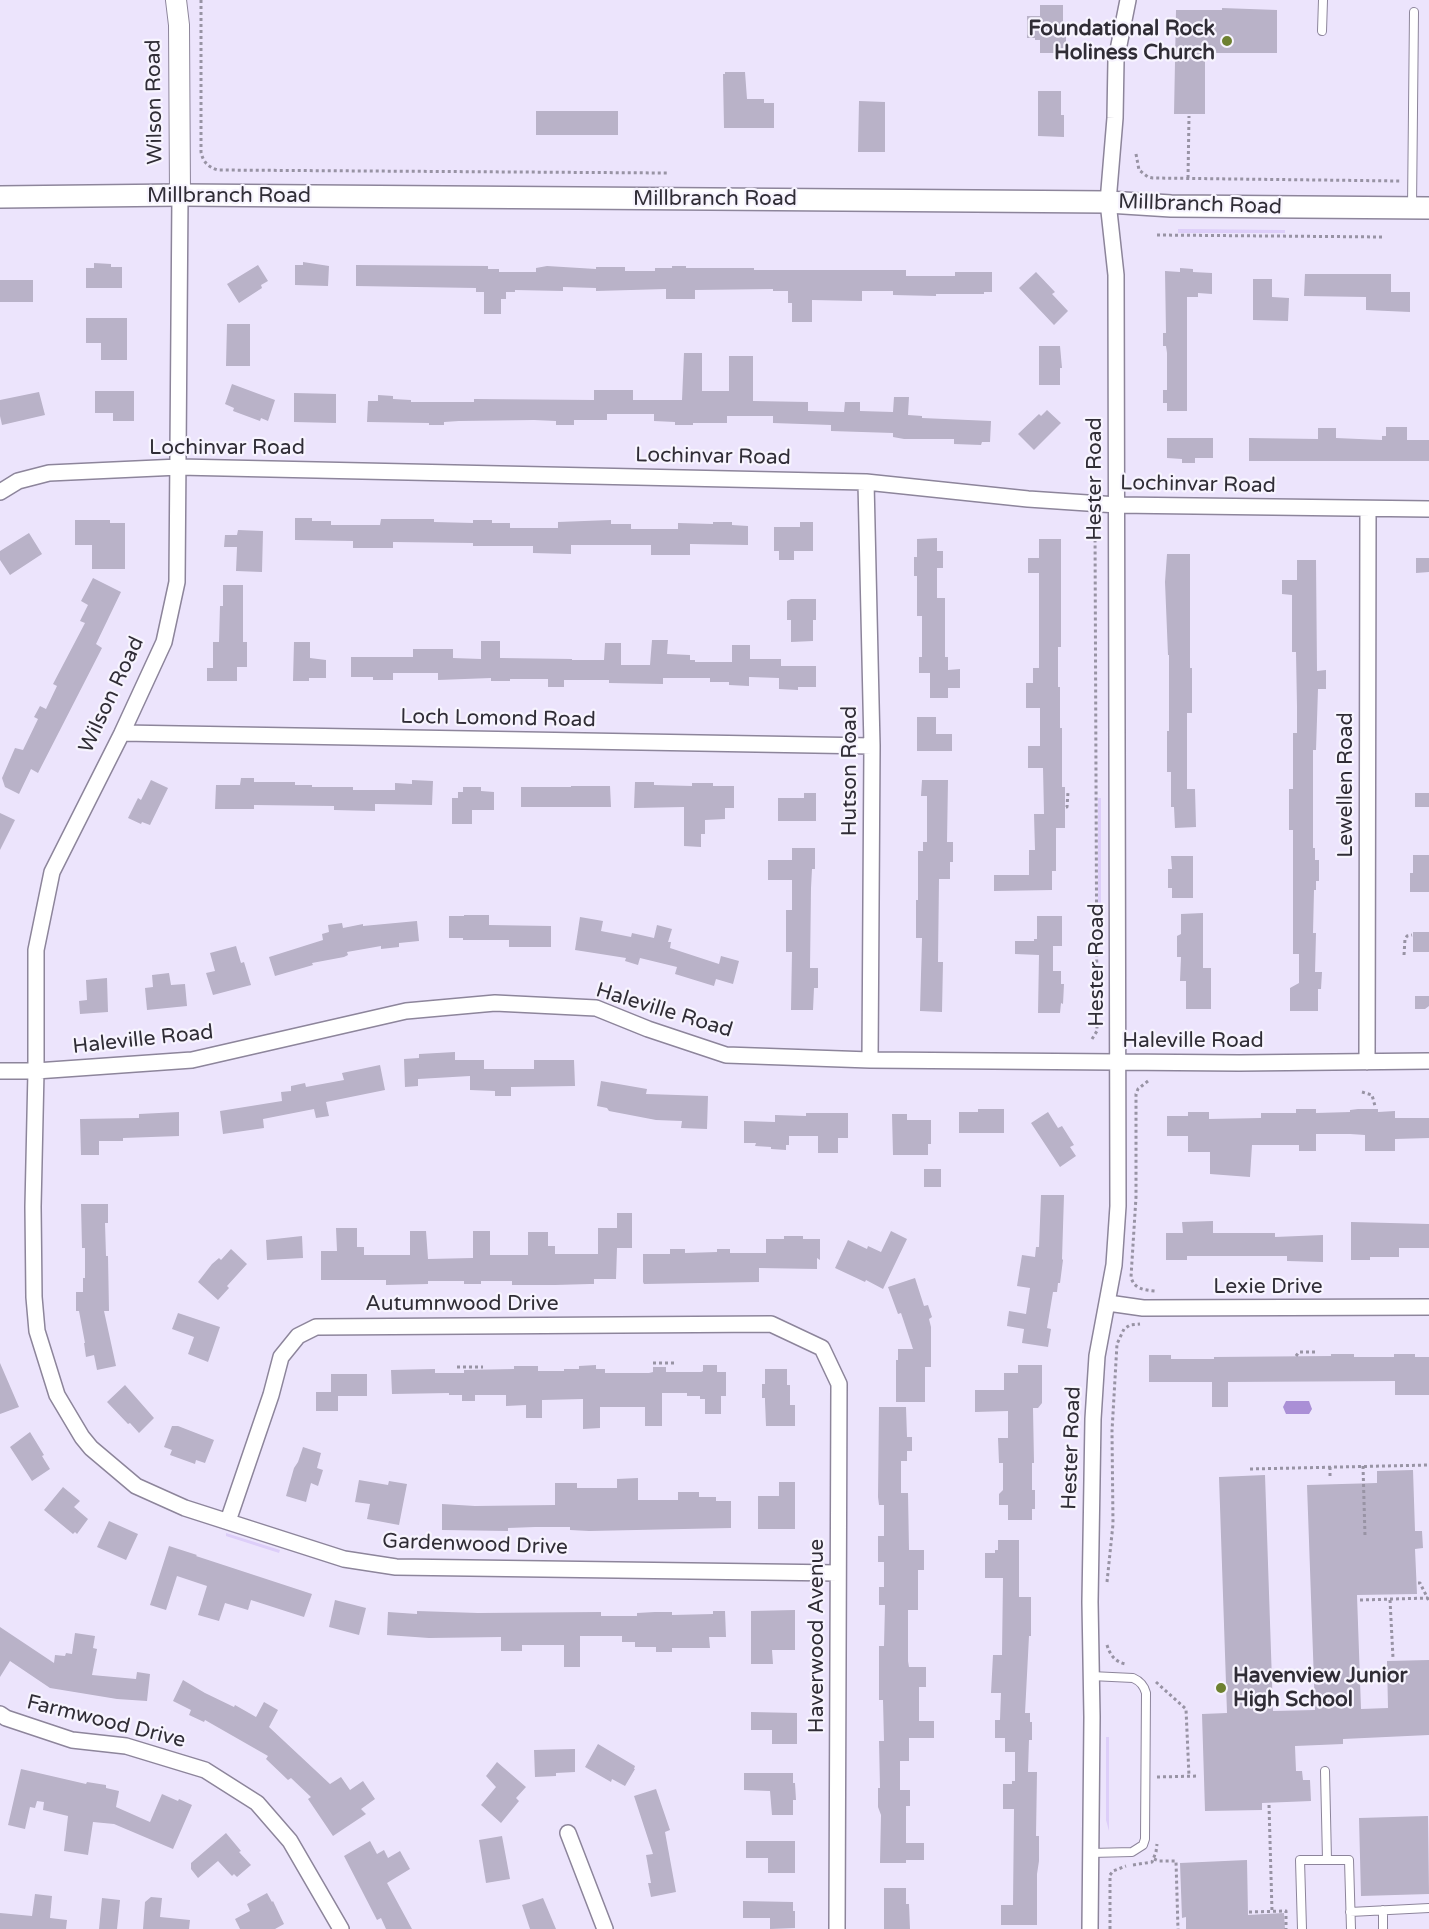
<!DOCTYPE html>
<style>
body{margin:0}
canvas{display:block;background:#ece4fc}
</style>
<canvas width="1429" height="1929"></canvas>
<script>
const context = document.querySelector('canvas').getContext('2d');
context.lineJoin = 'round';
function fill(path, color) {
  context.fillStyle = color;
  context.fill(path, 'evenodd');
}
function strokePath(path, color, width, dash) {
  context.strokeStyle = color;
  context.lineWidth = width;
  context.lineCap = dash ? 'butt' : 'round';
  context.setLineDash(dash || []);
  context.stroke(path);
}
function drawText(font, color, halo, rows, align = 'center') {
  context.font = font + ' "Varela Round",sans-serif';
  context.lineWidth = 4.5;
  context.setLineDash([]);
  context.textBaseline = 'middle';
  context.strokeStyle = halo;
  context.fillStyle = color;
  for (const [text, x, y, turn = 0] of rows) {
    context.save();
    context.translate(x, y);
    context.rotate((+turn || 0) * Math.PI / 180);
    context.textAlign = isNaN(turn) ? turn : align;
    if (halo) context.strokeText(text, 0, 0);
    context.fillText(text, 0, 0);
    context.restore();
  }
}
fill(new Path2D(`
 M1178,229L1285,230V233H1178Z
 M1098,798H1101V941H1098Z
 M226,1533L280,1550L279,1553L226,1536Z
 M1106,1737H1109V1831L1106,1820Z`), '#ddcef9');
fill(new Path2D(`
 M1286,1401H1309L1312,1409L1309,1414H1286L1283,1407Z`), '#aa8fd6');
fill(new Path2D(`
 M1040,5H1063V34H1066V53H1040V40H1035V38H1027V16H1040Z
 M1222,8L1277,10V53H1205V114H1174L1176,10H1222Z
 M725,72H745L747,99H764V103H774V128H724L723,74H725Z
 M1038,91H1061V115H1064V137L1038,136Z
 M859,101L885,102V152H858Z
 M536,111H618V135H536Z
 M303,262L329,266L328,286L295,285V265H303Z
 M94,263L111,264V267H122V288H86V268H94Z
 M258,265L268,281L261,285L262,288L239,303L227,284Z
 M356,265L488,266V269H499V272H536V268L547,266L596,269V267H625V271H655V268H672V266H686V268H754V270H906V276H955V272H992V292H984V294H936V296L893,295V291H862V301L812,300V322H792V303H788V291H773V289L695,290V299H666V289L596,291V288L563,287V291L515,290V292H506V299H501V314H484V292H476V288L356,286Z
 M1180,268L1193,269V272L1212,273V294L1198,293V297H1187V411H1167V403H1163V390H1167V353L1166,346H1163V333H1166L1165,271L1180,272Z
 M1036,272L1055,292L1052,294L1068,311L1054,325L1019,288Z
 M1305,274H1391V292H1410V312L1366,310V297L1304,296Z
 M1253,279H1272V297L1289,298L1288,321L1253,320Z
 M0,280H33V302H0Z
 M86,318H127V360H101V343H86Z
 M227,324H250V366H226Z
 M1039,346H1060L1062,368H1060V385H1039Z
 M684,353H702V391H729V356H753V401L808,402V411L844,412L845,402H860V411L893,412L894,397H909L908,415L922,416V418L991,421L990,442H982L981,445L954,444V439H904L893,437V433L831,431V425L773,423V416H727V423H693V425H675V422L654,421V414H607V420H574V425H556V421L534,420L459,421L444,422V425H429V423L367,422L368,401H378V395L393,396V399L411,400V402H474V399L594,400V390H633V400H682Z
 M232,384L275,400L268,421L261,418L260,421L233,411L234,408L225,404Z
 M95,391H134V421H113V413H95Z
 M39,392L45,415L2,425L0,416V400Z
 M294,393L336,394V423L294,422Z
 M1047,410L1061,423L1034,450L1018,434L1039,414L1041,416Z
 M1386,427H1407V440H1429V461H1249V438L1318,439V428H1336V438L1382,440V436H1386Z
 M1167,438H1213V458H1195V463H1182V459L1167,458Z
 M295,518H312V521H331V525H380L381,519H434V522L473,523V520H492V523H510V528H558V522L611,520V524H631V529H678V523L713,524V522H732V525L748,526V545L690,544V555H651V545H571V554L533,553V546H473V543L393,542V548H353V541L295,540Z
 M75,520H110V523H125V569H92V545H75Z
 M800,522H813V551H794V560H779V551H774V527H800Z
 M238,530L263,531L262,572L236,571L237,547H224L225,535H237Z
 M29,533L42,554L10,575L0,560V551Z
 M937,538V551H943V568H937V598H945V657H948V670L960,669V688H948V698H930V673H919V657H922V616H917V576H914V557H917V539Z
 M1039,539H1061V647H1058V687H1060V728H1062V787H1065V828H1056V871H1052V890L994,891V875H1029V850H1035L1034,814H1044L1043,768H1028V746H1040V708H1026V683H1033V668H1039V573H1028V558H1039Z
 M1167,554H1190V668H1192V713H1187V789H1195L1196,827L1175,828L1174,807H1171V772H1167V731H1169V655H1168L1165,582Z
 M1416,558H1429V572L1416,573Z
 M1297,560H1316L1317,671L1326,670V689H1318L1316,750H1313V848H1315V860H1319V881H1316V890H1314L1313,933H1316L1315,972H1322L1321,989H1318V1011H1290V988L1299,983V954H1293V830H1289V789H1293V733H1297V707L1296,652H1292V595L1282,594V580H1297Z
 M93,578L121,592L96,644L102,648L38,773L31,769L19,794L5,787L2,778L15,748L23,750L38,719L34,717L40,706L46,709L57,686L53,684L85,623L80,621L88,605L81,601Z
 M223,585H243V642H247V667H237V681H207V668H213V642H219L220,606H223Z
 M791,599H816V620H813V641L791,642V620H787V601Z
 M652,640H668L667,654L690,655V660H695V662H732V645H750V659H781V666H816V687H798V690L779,689V678L749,677V686L729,685V682H710V678H663V684L609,683V680H564V687H548V679H510V681H491V678L438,680V673H393V680H373V677H351V657H413V649H453V658L481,659V641H500V658L572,659V660H604L605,643H621V665H650Z
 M294,642H310V658L326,660V678H309V681H293Z
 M917,717H936V734H952V751H917Z
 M241,778H254V782H295V785H312V787H353V790H395V783L412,784V780L433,781L432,805L375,804V811L334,810V806L254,805V809H215L216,785H240Z
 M151,780L168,788L150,825L142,822L141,824L128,818L138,798L141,800Z
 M922,780H948L947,842H953V862H950V879H939L938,962H943L942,1012L920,1011L922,938H916V900H918V851H923V842H927V796H921Z
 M635,782H654V785L692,786V783H713V786H734V808H725V819L705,820V834H701V847L684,846V807L634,808Z
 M571,786H610L611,807H521V787H571Z
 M463,787H481V791L494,792V810H472V824H452V798H458V792H463Z
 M804,793H816V821H778V798H804Z
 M1415,793H1429V807H1415Z
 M0,813L15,820L0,850Z
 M792,848H815V869H812L811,888L810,968H818V988H814L813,1010H791L792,952H786V910H792V880H768V860H792Z
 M1413,855H1429V892H1410V873H1413Z
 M1171,856H1193V898H1172V888H1168V869H1172Z
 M1203,913V968H1211V1009H1186V981H1180L1181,957H1177V936L1181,934V914Z
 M464,915H489V925L551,926V947H509V940H463V938H449V916H464Z
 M1037,916H1062V946H1053V971H1061V984H1064L1063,1004L1061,1003L1060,1013H1038L1039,955L1015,954V941H1034V939H1037Z
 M580,917L603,921L601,931L631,937L632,933L654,938L657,925L672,929L668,942H671L670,948L719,964L721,956L739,961L733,984L716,979L714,986L675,974L677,967L640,958L638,965L625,961L626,958L575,950Z
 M417,921L419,941L399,943V947L381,949V946L347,952L348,955L344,957L312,963L313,965L275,976L269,957L323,940L322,934L329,932L328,925L342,923L343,928L363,924V926Z
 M1413,932H1429V952H1413Z
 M236,946L241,963L244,962L251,985L213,995L206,973L215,971L210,953Z
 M169,973L171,985L185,984L187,1006L147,1010L145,988L153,987L152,975Z
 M107,978L108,1012L80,1014L79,1001L87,1000L86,980Z
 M1415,996H1429V1006L1425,1009H1415Z
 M455,1052V1060H484V1069H534V1060H574L575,1086L511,1087V1096H495V1091L470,1090V1076L418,1079V1086L405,1087L404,1059L419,1058V1054Z
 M380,1065L385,1090L326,1102L329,1116L316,1118L314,1109L263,1119L264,1128L223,1134L220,1111L282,1101L281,1092L291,1091V1086L305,1083L306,1087L344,1080L342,1073Z
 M601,1081L647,1089L646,1094L708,1096L707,1129L681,1128L682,1121L656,1120L609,1111L607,1108L597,1106Z
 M978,1109H1004V1133H959V1112H978Z
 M1296,1109H1316V1113L1350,1112V1110L1358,1109H1378V1112L1395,1111V1118H1429V1138L1395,1139V1151H1365V1135L1350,1134H1316V1151H1299V1145H1252L1250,1177L1210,1174V1152H1188V1136H1167V1116H1188V1112H1209V1119L1261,1118V1113H1296Z
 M179,1112V1136L123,1138V1141H99V1155H81L80,1119L139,1118V1114Z
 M1048,1112L1058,1128L1062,1126L1074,1145L1070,1147L1076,1156L1060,1167L1031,1123Z
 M806,1113H848V1138H838V1153H818V1136H789V1145H786V1150L771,1149V1147L755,1146L756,1143H744V1121L775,1122V1115L806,1116Z
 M892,1114H907V1120H931V1144H928V1155H893Z
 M924,1169H941V1187H924Z
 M1041,1195H1064L1062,1259L1063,1260L1060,1283H1058L1057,1292H1053L1047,1328L1051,1329L1048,1347L1022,1343L1024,1329L1007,1326L1009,1311L1026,1314L1030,1288L1017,1286L1022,1255L1035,1257L1036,1247H1039Z
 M81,1204H108V1223H105L106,1256H108L109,1311H104L116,1366L97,1370L94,1355L86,1357L84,1343H85L79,1311H76V1292H83V1278H85V1248H82Z
 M617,1213H632V1248H617L616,1279H594V1284H590L555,1285H512V1281H481V1284H464V1281H428V1284L386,1285V1280H321V1251H337L336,1228H357V1247H364V1255H410V1231H426L428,1259L473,1258V1231H490V1255H528V1232H548V1246H555V1254H598V1228H617Z
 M1213,1221V1233H1275V1237L1323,1235V1262L1287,1261V1256H1187V1260H1166V1233H1183L1182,1222Z
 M1351,1222L1429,1224V1248H1399V1257H1370V1260H1351Z
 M891,1231L907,1239L883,1289L866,1280L865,1282L835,1268L848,1240L867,1249L868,1246L881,1252Z
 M302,1236L303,1258L267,1260L266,1240Z
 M784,1236H803V1239H820V1260L817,1258V1269L759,1268V1282L644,1284L643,1282V1254H670V1249H685V1253L717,1252V1249H730V1253H766V1239H784Z
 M231,1249L247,1264L227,1286L229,1288L218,1300L198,1282L212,1264L219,1258L221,1260Z
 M915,1278L924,1306L928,1305L932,1317L929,1319L931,1327V1367H925V1402H896V1360H898V1349H913L901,1313L898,1314L888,1287Z
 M178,1313L220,1327L208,1362L188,1354L194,1337L172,1329Z
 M1331,1354H1354V1357H1394V1354H1415V1357H1429V1395H1395V1381L1228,1382V1407H1212V1382H1149V1355H1171V1359H1214V1357L1331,1356Z
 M0,1363L19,1407L0,1414Z
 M596,1365V1369H605V1373H649L653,1372V1367H666V1372H701L703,1371V1365H717V1372H726V1396H721V1414H705V1399H700V1396H687V1393H662V1426H645V1407H600V1428L583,1429V1399L542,1400V1418H526V1405L506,1406V1395H475V1401H462V1395H449V1393L392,1394L391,1370L435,1369V1373H464V1370L514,1369V1366H538V1371H564V1369H579V1366Z
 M1018,1365H1042V1403L1038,1408H1033L1034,1463H1032V1490H1035V1509H1032V1520H1008V1505H999V1494L1003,1490V1463H999L998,1438H1008V1411L975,1412V1390H1004V1373H1018Z
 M765,1369H787V1385H790V1405H795V1426H766L765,1401V1398H762V1384H765Z
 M331,1374H367V1396H338V1411H316V1392H331Z
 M125,1385L154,1418L139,1433L130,1423L128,1424L107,1402Z
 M879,1407H906L907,1437H912V1451H907V1461H901V1493H908L909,1550H924V1570H918V1610H908V1661L909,1667H926V1687H919V1721H934V1738H909V1761H900V1790H910V1806H906V1843H924V1860H906V1863H880L881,1815L878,1807V1788H880L879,1741H884L883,1700H879V1646H884L885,1605H879V1587H884V1562H878V1536H884V1505H879L878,1497Z
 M172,1426H178L214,1440L205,1463L196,1460L195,1464L170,1455L172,1450L164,1447Z
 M30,1432L44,1455L42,1456L50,1469L32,1481L10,1447Z
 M303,1447L321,1453L317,1468L323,1470L318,1486L311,1483L306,1502L286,1496L294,1468L298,1462Z
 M1413,1470L1415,1531H1422L1423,1548L1415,1549L1417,1594L1357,1595L1361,1709L1388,1708L1387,1661L1429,1660V1735L1343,1739V1744L1295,1746L1296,1771H1302L1303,1780H1310L1311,1801L1262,1803V1810L1205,1811L1202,1714L1227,1713L1219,1477L1265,1475L1273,1711L1315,1710L1307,1485L1377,1483V1471Z
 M638,1478V1500H678V1492H699V1497H716V1501H731V1528L589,1531L570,1530V1527H535L508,1528V1531L442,1530V1504L475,1506L555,1505V1483H577V1488H617V1479Z
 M359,1480L388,1485L389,1481L407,1484L399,1525L367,1519L370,1504L355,1502Z
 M779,1482H795V1529H758V1496H779Z
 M63,1487L80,1501L74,1507L88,1519L77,1534L75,1532L73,1534L44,1510Z
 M109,1521L138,1534L126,1560L97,1547Z
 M998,1540H1019V1597H1031V1636H1029L1025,1713H1030V1722H1032V1740H1029L1028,1772H1037L1036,1836H1039V1861L1037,1874V1925H1001V1905H1013L1014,1809H1003V1784H1012V1781H1015V1752H1005V1738H995V1720H1000L1001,1693H991L993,1655H1002L1003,1578H985V1553H995V1550H998Z
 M169,1546L197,1555L196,1556L312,1594L304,1617L251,1600L248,1610L225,1603L219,1621L198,1615L207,1586L177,1576L166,1610L150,1605Z
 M335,1600L366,1608L359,1635L329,1627Z
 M795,1610V1650H772L773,1664H751V1611Z
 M417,1611L478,1613L601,1612V1616H637V1613L655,1612H672V1615L713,1614V1611H725L726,1637H709L710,1648H672V1652H656V1647H635V1642H622V1636H580V1667H564V1645H522V1651H501V1637L429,1638L387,1635L388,1612L417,1614Z
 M0,1627L54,1663L55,1655L65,1656L66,1653L72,1654L75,1633L95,1636L93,1648L97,1649L92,1675L136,1679L137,1672L150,1674L147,1701L117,1699L50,1688L10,1661L0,1677Z
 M183,1680L205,1693L234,1707L235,1705L256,1717L264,1702L278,1710L269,1727L330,1784L341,1777L350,1790L363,1781L375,1799L361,1809L366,1814L333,1836L308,1799L311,1797L291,1778L288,1780L266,1759L268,1756L205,1720L204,1722L189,1715L191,1710L173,1701Z
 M751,1712L797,1713V1744H772V1730H751Z
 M598,1744L635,1766L634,1769H635L625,1786L612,1779L611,1782L585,1767Z
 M575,1749V1772L556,1773V1776L535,1777L534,1750Z
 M497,1762L526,1787L516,1798L519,1801L501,1823L481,1805L496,1787L486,1776Z
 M21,1769L86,1784L87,1782L106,1785V1788L119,1791L116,1807L150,1822L162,1794L178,1801L179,1799L192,1805L173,1849L114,1824L93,1822L88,1855L64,1851L68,1816L43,1810L44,1802L37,1801L35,1808L30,1807L25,1829L8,1825Z
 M744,1773H793V1783H795L796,1800H793V1815H772L770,1791L744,1790Z
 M656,1789L670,1830L665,1832L676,1892L651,1897L648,1883H651L646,1855L653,1854L634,1796Z
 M1428,1816L1429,1894L1361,1896L1359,1818Z
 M226,1833L241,1851L239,1852L251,1865L237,1877L234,1874L232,1876L218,1861L198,1878L191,1869V1863Z
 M502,1836L510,1879L486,1883L479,1840Z
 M370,1841L377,1854L384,1850L388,1858L400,1851L410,1869L387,1883L412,1929H386L381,1918L377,1920L344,1856Z
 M746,1841H795V1873H768V1858H746Z
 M1247,1860L1248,1915L1284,1913L1285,1929H1186V1917L1182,1918L1180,1863Z
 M884,1888H906V1904H909L910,1929H884Z
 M267,1893L272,1902L273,1901L284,1924L275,1929H240L235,1919L250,1911L247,1904Z
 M35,1894L52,1896L50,1918L67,1920L66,1929H0V1913L32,1916Z
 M151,1897L162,1898L160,1917L190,1920L189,1929H143L145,1902Z
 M102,1898L120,1900L117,1929H99Z
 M543,1898L556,1929H530L522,1905Z
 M743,1901L793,1902V1911H795V1928L770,1929V1918H743Z`), '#b9b2c8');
const service = new Path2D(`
 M1322,31L1323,0
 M1412,207L1414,12
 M1325,1771L1327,1860
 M1091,1853L1132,1852L1143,1845L1145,1839L1146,1693C1144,1685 1140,1681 1133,1678L1091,1676
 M1383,1910V1929
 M1350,1912L1429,1908
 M1302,1929L1300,1860H1349L1351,1929`);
const minor = new Path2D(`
 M180,195L177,582L164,642L122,733L52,872L36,950V1071L33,1207L34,1297L37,1331L57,1395L82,1437L91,1448L136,1486L185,1508L344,1559L396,1567L838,1573
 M866,482L872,746L870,1060
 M0,492L18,481L49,473L179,467L866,482L1028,499L1117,505L1429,509
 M122,733L872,746
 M1367,1062L1368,509
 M0,1071H36L192,1060L406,1011L495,1003L596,1008L648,1029L726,1055L870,1060L1239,1063L1429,1061
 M1108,1303L1143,1308L1429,1307
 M228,1521L271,1395L281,1357L298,1336L316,1327L771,1324L822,1348L839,1384L837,1929
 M0,1714L6,1718L72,1740L126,1746L205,1770L257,1803L290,1841L341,1929
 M568,1833L605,1929
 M1090,1929L1092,1717L1090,1602L1093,1419L1097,1356L1114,1265L1118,1206L1116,275L1108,202L1115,118L1116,60L1128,0`);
const tertiary = new Path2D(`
 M176,0L179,25L180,195`);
const secondary = new Path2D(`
 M0,197L180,195L1108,202L1171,206L1429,208`);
strokePath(service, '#8d859b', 10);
strokePath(minor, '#8d859b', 18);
strokePath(tertiary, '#8d859b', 22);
strokePath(secondary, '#8d859b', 24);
strokePath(new Path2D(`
 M201,0V152C203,162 208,167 218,170L667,173
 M1136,154L1139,170L1148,177L1153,178L1400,181
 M1188,178L1189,116
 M1157,235L1383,237
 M1066,807H1067L1068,792
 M1404,955L1405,939L1407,936L1412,935
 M1092,1039L1097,1031L1095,524
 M1148,1081L1138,1089L1136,1094V1197L1131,1277C1134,1289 1144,1290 1155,1291
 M1362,1092L1372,1095L1375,1106
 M1296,1356L1299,1352H1316
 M653,1363H676
 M457,1367H483
 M1363,1466L1365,1536
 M1330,1467V1476
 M1250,1469L1429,1465
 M1107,1582L1113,1524L1112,1431L1117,1344L1124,1329L1130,1325L1140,1324
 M1418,1583H1420L1429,1601
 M1360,1600L1428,1598
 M1390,1600L1393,1658
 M1107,1645C1110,1655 1115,1662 1126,1664
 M1156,1682L1186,1709L1189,1776
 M1157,1777L1199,1776
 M1269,1805L1272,1911
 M1154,1859L1159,1861H1176L1178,1929
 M1133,1865L1152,1862L1156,1852L1157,1844
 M1249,1912L1286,1911V1929
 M1110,1929V1875L1113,1871L1126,1866`), '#9893a4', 3, [3, 3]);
strokePath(service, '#fff', 8);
strokePath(minor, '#fff', 15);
strokePath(tertiary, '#fff', 20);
strokePath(secondary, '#fff', 21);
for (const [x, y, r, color] of [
 [1227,41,6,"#6e8131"],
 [1221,1688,6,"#6e8131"]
]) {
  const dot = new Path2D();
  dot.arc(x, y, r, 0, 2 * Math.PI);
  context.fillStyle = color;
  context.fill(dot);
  strokePath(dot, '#f7f4fe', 2);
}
drawText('bold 21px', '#302d36', '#f7f4fe', [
 ["Foundational Rock",1215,29],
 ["Holiness Church",1215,53],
 ["Havenview Junior",1233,1676,"left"],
 ["High School",1233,1700,"left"]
], 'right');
drawText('21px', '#302d36', '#f7f4fe', [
 ["Wilson Road",155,102,-91],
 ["Millbranch Road",229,196],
 ["Millbranch Road",715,199],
 ["Millbranch Road",1200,205,2],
 ["Lochinvar Road",227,448],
 ["Lochinvar Road",713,457,1],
 ["Hester Road",1095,479,-90],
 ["Lochinvar Road",1198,485,1],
 ["Wilson Road",112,695,-65],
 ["Loch Lomond Road",498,719,1],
 ["Hutson Road",850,771,-90],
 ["Lewellen Road",1346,785,-90],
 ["Hester Road",1097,965,-90],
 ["Haleville Road",664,1011,17],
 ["Haleville Road",143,1040,-6],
 ["Haleville Road",1193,1041],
 ["Lexie Drive",1268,1287],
 ["Autumnwood Drive",462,1304],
 ["Hester Road",1072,1448,-88],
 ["Gardenwood Drive",475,1545,2],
 ["Haverwood Avenue",817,1636,-90],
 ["Farmwood Drive",106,1722,14]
]);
</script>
